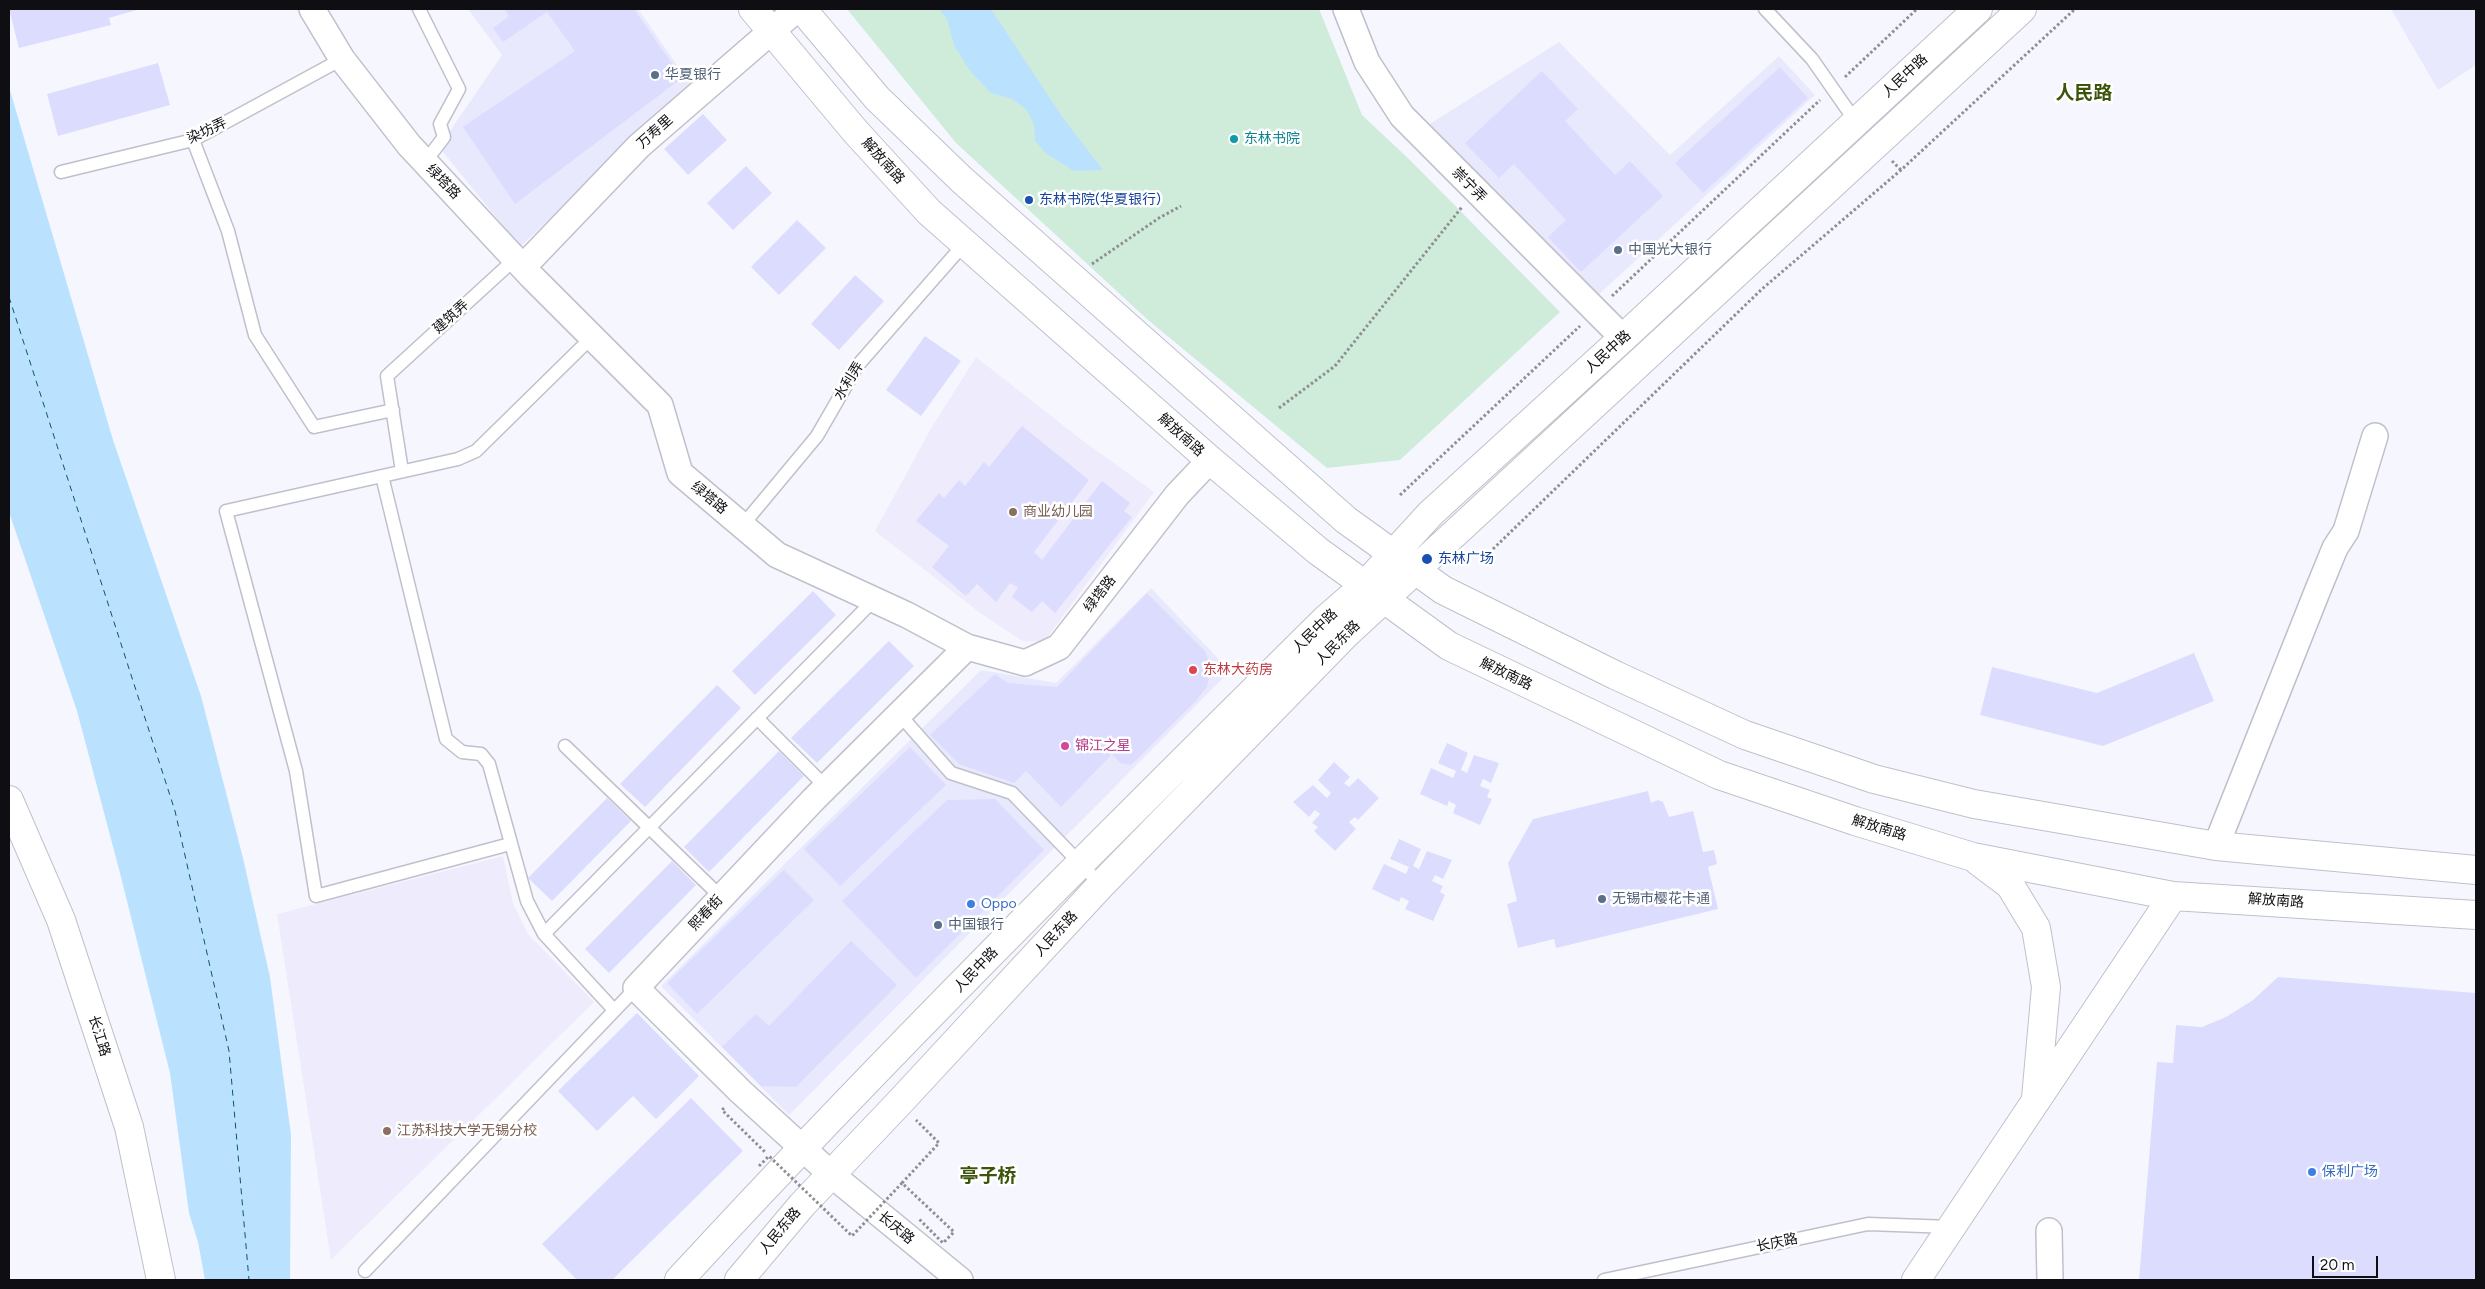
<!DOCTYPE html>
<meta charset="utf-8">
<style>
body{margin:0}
#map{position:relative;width:2485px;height:1289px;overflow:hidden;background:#f6f7fe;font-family:Figtree,sans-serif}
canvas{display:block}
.frame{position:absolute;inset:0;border:10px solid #0f0f13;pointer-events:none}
.scale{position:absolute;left:2312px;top:1256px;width:66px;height:22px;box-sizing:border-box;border:2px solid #0f0f13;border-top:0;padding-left:6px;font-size:15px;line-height:18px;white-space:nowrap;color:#0f0f13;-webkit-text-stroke:4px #fff;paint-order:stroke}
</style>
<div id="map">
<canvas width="2485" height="1289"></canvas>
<div class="frame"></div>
<div class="scale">20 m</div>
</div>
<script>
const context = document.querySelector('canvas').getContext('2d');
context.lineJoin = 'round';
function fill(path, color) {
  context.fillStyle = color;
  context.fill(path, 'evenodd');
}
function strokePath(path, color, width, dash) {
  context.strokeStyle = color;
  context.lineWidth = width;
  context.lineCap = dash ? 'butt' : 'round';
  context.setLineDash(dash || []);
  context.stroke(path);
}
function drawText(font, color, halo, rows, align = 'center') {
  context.font = font + ' Figtree,"Noto Sans SC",sans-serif';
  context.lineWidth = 5;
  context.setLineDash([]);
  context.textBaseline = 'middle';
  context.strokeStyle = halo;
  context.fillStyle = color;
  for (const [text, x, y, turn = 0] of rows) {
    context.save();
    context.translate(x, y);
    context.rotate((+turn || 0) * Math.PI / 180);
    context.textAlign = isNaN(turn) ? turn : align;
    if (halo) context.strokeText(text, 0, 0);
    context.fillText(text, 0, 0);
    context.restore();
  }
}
fill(new Path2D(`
 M468,9H638L691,85L520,247L439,147L502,55Z
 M2391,9H2476V65L2438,90Z
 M1559,42L1670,155L1779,56L1815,95L1596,297L1425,127Z
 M1151,588L1230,671L789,1115L661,986L981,670L1056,683Z`), '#e9e9fd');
fill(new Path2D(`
 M976,357L1082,440L1154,492L1044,642L1022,641L980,613L875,531L930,430Z
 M503,856L513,903L528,934L594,1002L331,1260L277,914Z`), '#eeebfd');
fill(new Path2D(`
 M847,9H1319L1362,115L1410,160L1560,312L1400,460L1327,468L1148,320L956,143Z`), '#cfecdb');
fill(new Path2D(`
 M939,9H991L1063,118L1103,170L1074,171L1045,153L1035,140L1034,124L1026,109L1012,99L991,93L970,71L954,45L947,19Z
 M9,87L113,440L201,696L243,858L270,977L291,1135L290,1280H205L198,1242L189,1213L170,1073L120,873L77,711L9,512Z`), '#bae2fe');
strokePath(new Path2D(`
 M9,297L175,811L229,1051L249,1280`), '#0e5276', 1, [6, 5]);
fill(new Path2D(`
 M9,9H140L109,18L111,25L19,48Z
 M504,9H634L682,78L515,204L463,127L575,51L547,12L503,42L493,28L509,16Z
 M158,63L170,105L58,136L47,94Z
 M1780,67L1808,98L1703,193L1675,163Z
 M1542,71L1578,109L1565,121L1615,175L1630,161L1663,196L1581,272L1548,237L1566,220L1514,164L1499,178L1465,143Z
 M703,114L727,140L688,175L664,149Z
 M746,166L772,193L733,230L707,203Z
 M797,220L826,248L779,295L751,267Z
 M855,275L884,301L839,350L811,324Z
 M925,336L961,361L921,416L886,390Z
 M1022,426L1089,480L1034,552L1042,560L1102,481L1130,503L1124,511L1132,517L1055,613L1042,601L1032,612L1012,597L1018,587L1010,583L996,602L977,584L966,596L932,567L949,546L916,521L939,493L944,498L959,480L965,486L984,462L989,467Z
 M813,591L836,615L755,695L732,671Z
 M1147,593L1205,651L1211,667L1207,687L1195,702L1131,765L1120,763L1112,754L1061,807L1026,771L1014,783L959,764L930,735L995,674L1008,683L1057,687Z
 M889,641L914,666L817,763L791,738Z
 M2194,653L2214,701L2103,746L1980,715L1992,667L2097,693Z
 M717,685L741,708L645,807L620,784Z
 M1447,743L1468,753L1461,770L1467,773L1474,755L1499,763L1491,783L1483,779L1480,786L1490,790L1487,797L1492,799L1480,825L1453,813L1456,805L1449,801L1447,806L1420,794L1431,768L1453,778L1456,771L1438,763Z
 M910,747L946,785L840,886L804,849Z
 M779,751L804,776L709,872L684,847Z
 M1334,762L1350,777L1344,783L1349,787L1358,778L1379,798L1358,820L1355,817L1349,822L1356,829L1335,851L1314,831L1318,827L1312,823L1320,814L1315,810L1309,817L1293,802L1313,785L1327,798L1331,793L1318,780Z
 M1648,791L1651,803L1658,800L1663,802L1669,817L1693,811L1703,852L1714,850L1717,864L1708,867L1718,909L1556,948L1554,939L1518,948L1507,904L1517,901L1508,863L1533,819Z
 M607,798L631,821L552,901L528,878Z
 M995,799L1044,850L916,978L842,901L947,800Z
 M1399,839L1421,849L1413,866L1419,869L1427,851L1452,860L1443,879L1435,875L1432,881L1443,886L1440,892L1445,895L1433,921L1405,909L1409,901L1401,897L1399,902L1372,889L1384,864L1406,874L1409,867L1390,859Z
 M672,861L696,885L609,973L585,949Z
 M784,870L814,900L697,1014L667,983Z
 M851,941L897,985L796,1087L761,1086L722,1047L756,1014L769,1026Z
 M2278,977L2476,993V1280H2139L2157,1062L2173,1063L2176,1025L2202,1027L2226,1017L2253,1000Z
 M637,1013L699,1076L656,1119L633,1096L597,1131L558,1091Z
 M691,1098L743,1151L612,1280H577L542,1244Z`), '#dcddfe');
const service = new Path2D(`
 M419,9L459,89L440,124L444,137L425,162
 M1765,9L1812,59L1856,122
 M193,140L228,231L255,335L314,427L393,410
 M61,172L193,140L342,59
 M402,471L387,376L516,258
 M382,476L446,739L462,752L481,754L489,764L527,901L544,934L614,1010
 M742,526L817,436L858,365L965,243
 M900,715L951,773L1012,793L1101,885
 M757,718L826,787
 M565,746L721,897
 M510,844L316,896L296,771L226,511L458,459L476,451L592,337
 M544,934L874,600
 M365,1271L636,988
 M1604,1280L1868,1224L1951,1227`);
const minor = new Path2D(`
 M312,9L342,59L409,145L531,276L660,405L680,473L777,555L907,615L967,647L1025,663L1059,647L1177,495L1210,460
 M1346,9L1367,62L1402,116L1623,338
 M524,266L639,146L797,9
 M2216,846L2317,592L2335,548L2346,531L2375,436
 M2049,1231L2050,1280
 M960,1280L832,1175L741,1092L636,988L813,800L967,647`);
const tertiary = new Path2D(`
 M9,800L61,920L129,1127L161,1280`);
const secondary = new Path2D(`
 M753,9L855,131L929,212L1210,460L1318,551L1449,646L1719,775L1855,821L1973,857L2173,896L2476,915
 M802,9L877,98L962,180L1346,520L1443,590L1615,675L1745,735L1874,779L1974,804L2216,846L2476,870
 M1978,861L2010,885L2036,928L2046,987L2036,1098
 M679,1280C888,1053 1108,835 1327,618L1365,585L1431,513L1623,338L1978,9
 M739,1280L802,1205L899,1103L1101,885L1346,634L2022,9
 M1916,1280L2173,896`);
strokePath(service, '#bfc0cb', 15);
strokePath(minor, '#bfc0cb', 28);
strokePath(tertiary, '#bfc0cb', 30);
strokePath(secondary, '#bfc0cb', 30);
strokePath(new Path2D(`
 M1845,77L1917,9
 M1892,161L1901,170
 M1092,264L1159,218L1181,206
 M1612,296L1820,100
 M1279,408L1335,366L1462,207
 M1400,495L1580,326
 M1493,549L1762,289L1901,170L2075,9
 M724,1108L722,1110L765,1152
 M902,1183L939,1143L916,1120`), '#8e8e94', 3, [2.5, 2.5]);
strokePath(service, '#fff', 12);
strokePath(minor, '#fff', 25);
strokePath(tertiary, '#fff', 28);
strokePath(secondary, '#fff', 28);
strokePath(new Path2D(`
 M759,1166L769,1156L852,1236L902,1183L954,1232L943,1243L919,1219`), '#8e8e94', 3, [2.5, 2.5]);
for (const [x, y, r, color] of [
 [655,75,5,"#5c6f8a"],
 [1234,139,5,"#0f9aa8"],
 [1029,200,5,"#1a4fb4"],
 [1618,250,5,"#5c6f8a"],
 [1013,512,5,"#8d6e63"],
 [1427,559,6,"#1a4fb4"],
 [1193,670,5,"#e0444e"],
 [1065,746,5,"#d1479c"],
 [1602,899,5,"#5c6f8a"],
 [971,904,5,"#3f7fe0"],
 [938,925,5,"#5c6f8a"],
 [387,1131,5,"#8d6e63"],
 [2312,1172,5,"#3f7fe0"]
]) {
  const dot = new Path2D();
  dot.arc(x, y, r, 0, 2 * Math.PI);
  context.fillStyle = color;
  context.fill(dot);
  strokePath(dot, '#fff', 2);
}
drawText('14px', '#4e5e75', '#fff', [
 ["华夏银行",665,75],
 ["中国光大银行",1628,250],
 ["无锡市樱花卡通",1612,899],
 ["中国银行",948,925]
], 'left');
drawText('14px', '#0f0f13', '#fff', [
 ["人民中路",1905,76,-43],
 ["染坊弄",207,131,-25],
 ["万寿里",655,132,-42],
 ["解放南路",883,161,48],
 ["绿塔路",443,182,46],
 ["崇宁弄",1469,185,46],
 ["建筑弄",451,317,-42],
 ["人民中路",1608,352,-42],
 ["水利弄",849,381,-58],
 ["解放南路",1181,435,42],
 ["绿塔路",709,498,40],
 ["绿塔路",1100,594,-52],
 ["人民中路",1315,631,-44],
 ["人民东路",1338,643,-45],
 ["解放南路",1506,674,26],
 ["解放南路",1879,828,17],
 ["解放南路",2276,901,4],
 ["熙春街",706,913,-47],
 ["人民东路",1056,934,-47],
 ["人民中路",976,970,-46],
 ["长江路",99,1036,72],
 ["长庆路",896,1228,40],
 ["人民东路",780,1231,-50],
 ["长庆路",1777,1243,-12]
]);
drawText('14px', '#0d838f', '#fff', [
 ["东林书院",1244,139]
], 'left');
drawText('14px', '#164399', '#fff', [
 ["东林书院(华夏银行)",1039,200],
 ["东林广场",1438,559]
], 'left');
drawText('14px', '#785e54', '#fff', [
 ["商业幼儿园",1023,512],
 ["江苏科技大学无锡分校",397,1131]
], 'left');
drawText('14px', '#be3a42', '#fff', [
 ["东林大药房",1203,670]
], 'left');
drawText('14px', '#b23c85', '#fff', [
 ["锦江之星",1075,746]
], 'left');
drawText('14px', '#366cbe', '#fff', [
 ["Oppo",981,904],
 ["保利广场",2322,1172]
], 'left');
drawText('bold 19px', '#3d550a', '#fff', [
 ["人民路",2084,93],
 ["亭子桥",988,1176]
]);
</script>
